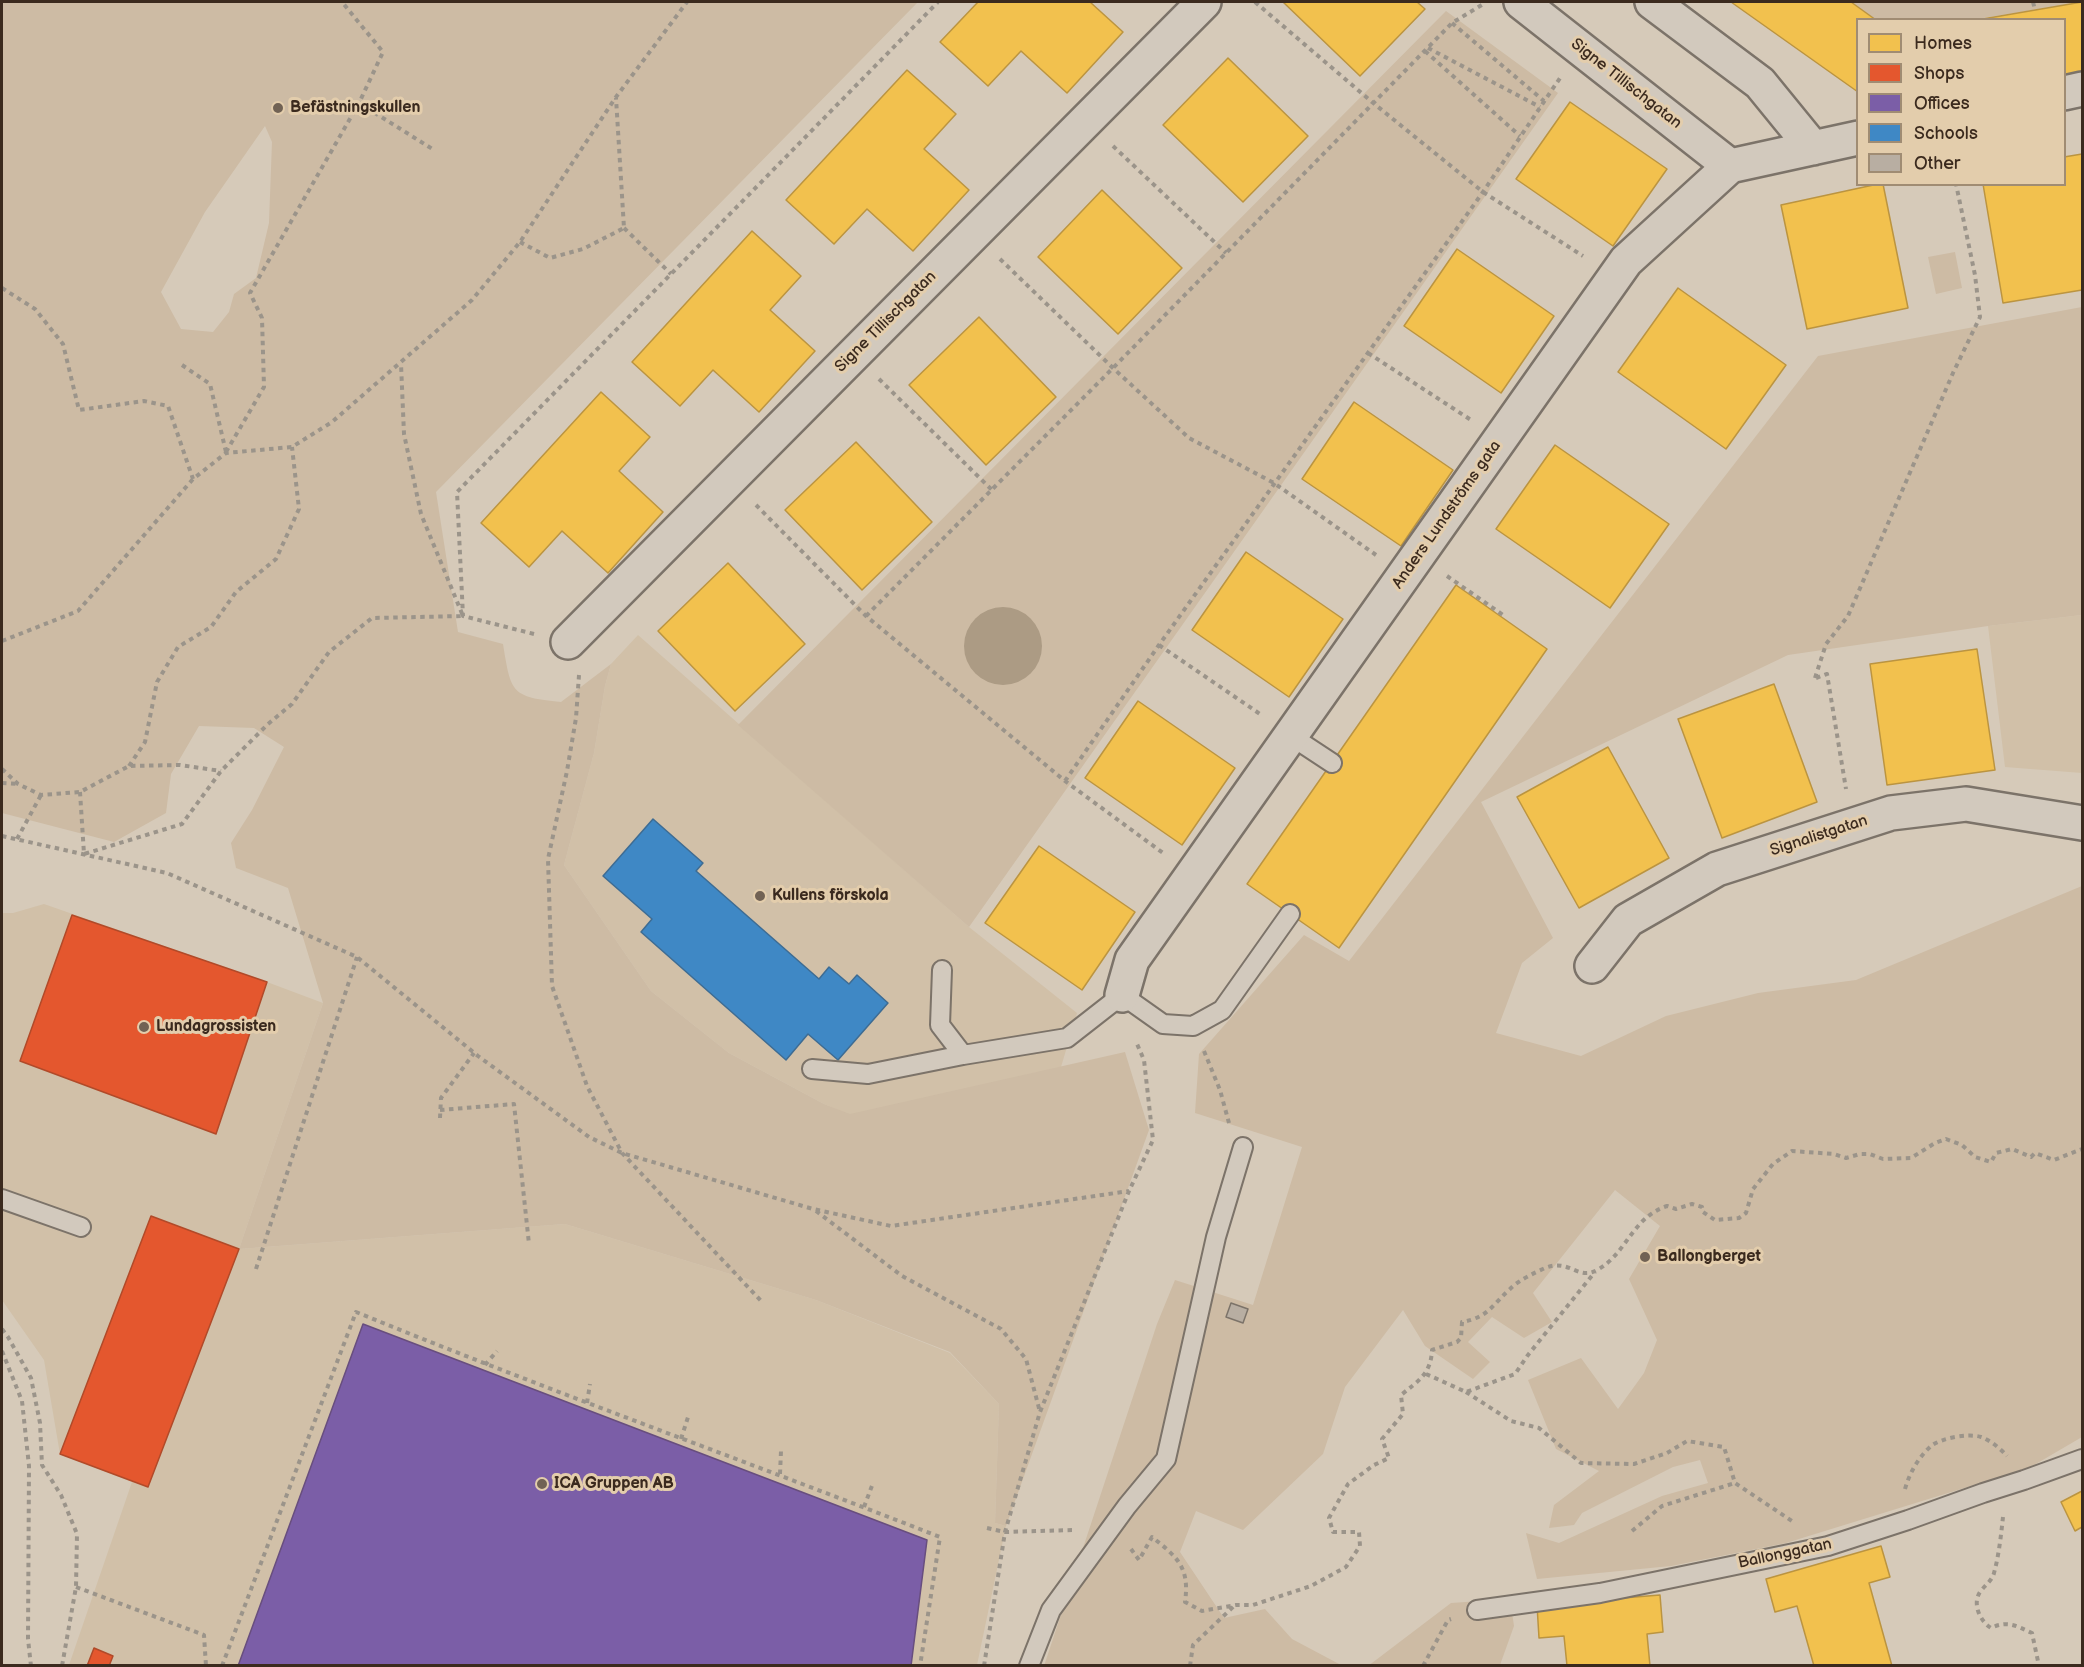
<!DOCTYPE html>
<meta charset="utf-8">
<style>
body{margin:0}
#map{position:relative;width:2084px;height:1667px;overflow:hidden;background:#d6cab9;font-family:"Balsamiq Sans",sans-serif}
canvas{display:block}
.frame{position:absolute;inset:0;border:3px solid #3b2a1e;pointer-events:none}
.legend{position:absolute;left:1856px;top:18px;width:210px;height:168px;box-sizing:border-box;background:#e3cdac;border:2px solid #a08c73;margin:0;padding:8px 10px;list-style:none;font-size:18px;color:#3b2a1e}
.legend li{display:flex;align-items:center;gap:12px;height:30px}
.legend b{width:30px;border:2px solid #a08c73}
</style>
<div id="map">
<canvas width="2084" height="1667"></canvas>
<div class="frame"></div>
<ul class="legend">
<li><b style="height:16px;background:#f2c14e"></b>Homes</li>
<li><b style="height:16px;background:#e4572e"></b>Shops</li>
<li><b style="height:16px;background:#7b5ea7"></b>Offices</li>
<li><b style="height:16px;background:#3f88c5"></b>Schools</li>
<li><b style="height:16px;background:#b8aea2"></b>Other</li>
</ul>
</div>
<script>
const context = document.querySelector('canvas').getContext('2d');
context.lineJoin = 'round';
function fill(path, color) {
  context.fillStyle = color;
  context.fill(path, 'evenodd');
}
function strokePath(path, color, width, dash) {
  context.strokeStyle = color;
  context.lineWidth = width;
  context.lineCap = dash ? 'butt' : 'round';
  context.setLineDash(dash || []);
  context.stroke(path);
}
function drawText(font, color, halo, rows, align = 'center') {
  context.font = font + ' "Balsamiq Sans",sans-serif';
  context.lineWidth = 6;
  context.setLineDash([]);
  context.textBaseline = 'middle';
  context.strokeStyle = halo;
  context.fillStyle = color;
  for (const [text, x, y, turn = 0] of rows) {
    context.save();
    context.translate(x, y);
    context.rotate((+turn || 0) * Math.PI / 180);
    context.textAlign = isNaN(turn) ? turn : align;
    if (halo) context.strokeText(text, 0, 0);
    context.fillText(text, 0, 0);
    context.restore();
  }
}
fill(new Path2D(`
 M2082,615V773L2005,767L1988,626Z
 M638,635L969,927L1077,1013L1061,1067L850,1115L824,1104L729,1053L651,991L564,865L594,753L605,686L611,664Z
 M44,904L267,982L323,1003L239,1249L565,1224L816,1300L950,1353L999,1404L995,1523L1006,1526L977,1665H69L132,1482L60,1454L44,1360L2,1300V913H13Z`), '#d1c0a8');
fill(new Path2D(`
 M2,2H918L436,492L458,632L503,644C511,693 511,697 561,702L611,664L605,686L594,753L564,865L651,991L729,1053L824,1104L850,1114L1125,1052L1149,1130L1006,1526L995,1523L999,1404L950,1352L816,1300L565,1224L239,1249L323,1003L288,888L236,868L231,843L252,810L284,747L254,728L199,726L171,774L166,813L114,842L2,813ZM265,126L272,142L269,223L256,278L234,294L229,312L213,332L181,329L161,292L205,212Z
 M1851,2H2082L1977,19L1876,20Z
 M1446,11L1558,93L969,927L738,725Z
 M1955,252L1962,288L1936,294L1928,257Z
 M2082,307V615L1988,626L1788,655L1481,802L1553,938L1522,963L1496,1033L1581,1056L1666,1016L1758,993L1856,980L2082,886V1437L2029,1468L1786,1543L1671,1566L1537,1579L1526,1533L1559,1543L1662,1496L1708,1483L1700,1460L1673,1467L1582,1513L1574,1525L1549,1528L1554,1505L1599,1471L1556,1449L1528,1380L1581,1358L1618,1409L1644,1373L1657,1340L1629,1279L1660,1226L1615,1190L1533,1293L1552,1322L1524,1338L1492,1317L1468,1342L1490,1362L1473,1379L1425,1346L1403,1310L1345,1387L1323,1454L1243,1530L1196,1511L1180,1552L1224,1618L1265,1609L1292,1639L1341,1665L1044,1666L1157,1324L1175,1280L1253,1305L1302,1147L1195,1113L1199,1054L1304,935L1349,961L1818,356Z
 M1510,1599L1514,1626L1500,1665L1368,1666L1451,1603Z`), '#cdbba4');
fill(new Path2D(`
 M964 646a39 39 0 1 1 78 0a39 39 0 1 1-78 0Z`), '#ac9b84');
const homes = new Path2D(`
 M978,2H1090L1123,32L1067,93L1021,51L988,86L940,42Z
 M1283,2H1417L1425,9L1360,76Z
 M1731,2H1851L1876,20H1858V92Z
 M2082,2V74L2064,77V20H1977Z
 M1228,58L1308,136L1243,202L1163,125Z
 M907,70L956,114L924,149L969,190L913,251L867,209L834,244L786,200Z
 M1570,102L1667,169L1613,246L1516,179Z
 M2082,154V290L2003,303L1983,184H2064V157Z
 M1878,184H1883L1908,308L1807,329L1781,205Z
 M1102,190L1182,268L1118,334L1038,257Z
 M752,231L801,276L770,310L815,351L759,412L713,370L680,406L632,362Z
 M1457,249L1554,316L1501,393L1404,326Z
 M1678,288L1786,365L1726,449L1618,372Z
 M979,317L1056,397L986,465L909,385Z
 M601,392L650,437L619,471L663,512L608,573L562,531L529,567L481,523Z
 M1354,402L1453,470L1401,546L1302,479Z
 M856,442L932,522L862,590L785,510Z
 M1555,445L1669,524L1610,608L1496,529Z
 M1246,552L1343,619L1289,697L1192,630Z
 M728,563L805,644L735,711L658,631Z
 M1456,585L1547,649L1339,948L1247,884Z
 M1977,649L1995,770L1887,785L1870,664Z
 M1774,684L1817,802L1722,838L1678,719Z
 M1138,701L1235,768L1182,845L1085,778Z
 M1608,747L1669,858L1579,908L1517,797Z
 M1039,846L1135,912L1082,990L985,923Z
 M2082,1491V1527L2075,1531L2061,1502Z
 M1881,1546L1890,1577L1869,1583L1892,1666H1814L1797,1606L1775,1612L1766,1579Z
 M1660,1595L1663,1632L1647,1634L1650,1666H1567L1564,1636L1539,1638L1537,1605Z`);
fill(homes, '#f2c14e');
strokePath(homes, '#bb9440', 1.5);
const shops = new Path2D(`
 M72,915L267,982L216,1134L20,1061Z
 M151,1216L239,1249L148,1487L60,1454Z
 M94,1648L113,1656L109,1666H87Z`);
fill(shops, '#e4572e');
strokePath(shops, '#b14a29', 1.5);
const offices = new Path2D(`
 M363,1324L927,1540L911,1666H238Z`);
fill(offices, '#7b5ea7');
strokePath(offices, '#684e7e', 1.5);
const schools = new Path2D(`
 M653,819L703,863L696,871L819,979L829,967L849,984L857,975L888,1003L838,1060L808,1034L786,1060L641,932L652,919L603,876Z`);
fill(schools, '#3f88c5');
strokePath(schools, '#3e6c93', 1.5);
const building = new Path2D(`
 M1231,1303L1248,1309L1243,1323L1226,1317Z`);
fill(building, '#b8aea2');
strokePath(building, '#7c7369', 1.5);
const service = new Path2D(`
 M1291,736L1332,763
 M942,970L940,1025L963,1055
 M812,1069L868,1074L963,1055L1067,1038L1122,995L1163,1024L1193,1026L1222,1010L1290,914
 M2,1199L81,1227
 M1477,1610L1600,1593L1828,1546L1908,1520L1983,1493L2024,1480L2082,1459
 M1029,1666L1051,1610L1127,1506L1166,1459L1216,1237L1243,1147`);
const minor = new Path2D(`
 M1521,2L1730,166
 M1652,2L1760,83L1813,148
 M2064,93L2082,89
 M568,642L1204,2
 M1592,966L1628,920L1717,869L1891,813L1966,804L2082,823
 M1122,995L1132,960L1626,261L1730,166L1858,138`);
strokePath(service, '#7c7369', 22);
strokePath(minor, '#7c7369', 38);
strokePath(new Path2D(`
 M1255,2L1372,102L1483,192L1583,256
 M2033,2L2035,10
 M1452,23L1544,101
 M1428,48L1540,107
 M1425,51L1520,136
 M359,103L434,150
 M1113,146L1226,253
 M624,228L671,274
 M520,242L550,258L583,249L624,228L616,98
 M1000,259L1113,368L1189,438L1274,483L1376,555
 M2,288L35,309L63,344L79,410L144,401L168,406L193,479
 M1368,353L1471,420
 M182,365L210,384L226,452
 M879,379L992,490
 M226,452L264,387L262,318L250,293L359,103L383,52L342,2
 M756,505L866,616L1065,781L1163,853
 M1447,576L1503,615L1501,617
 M866,616L1113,368L1452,23L1485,3
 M534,634L463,616L457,492L938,2
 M2,641L78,611L193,479L226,453L292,447L332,422L472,300L520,242L616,97L687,2
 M1159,645L1260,714
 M579,675L576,718L567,771L548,859L552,986L587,1086L622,1153L763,1303
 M1815,678L1826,644L1848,616L1953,373L1980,317L1975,275L1956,184
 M1816,678L1827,674L1846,789
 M129,766L145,742L157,682L178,647L211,627L236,592L276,559L299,509L292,447
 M2,769L18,784L41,795L80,792L129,766L180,765L221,771
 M1065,781L1159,645L1483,192L1560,78
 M2,783L18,784
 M80,792L84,854L182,824L221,771L268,724L292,704L329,652L372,618L463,616L421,514L404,434L401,364
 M2,836L167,873L357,957L478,1056L589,1137L622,1153L813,1209L891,1226L1129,1191
 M17,839L41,795
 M1204,1051L1220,1090L1229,1123
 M440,1110L514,1104L529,1244
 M440,1118L441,1098L474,1053
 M816,1211L902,1276L1001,1329L1026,1359L1040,1412
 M256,1269L357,957
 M2,1329L8,1337L31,1378L40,1423L42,1465L61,1495L77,1534L76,1587L62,1666
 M2,1351L22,1401L29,1466L28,1639L31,1666
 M485,1365L497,1351
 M1426,1374L1466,1392L1515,1374L1528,1355L1595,1272
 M1466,1392L1511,1421L1539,1428L1581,1463L1634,1464L1667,1453L1687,1441L1724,1447L1735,1483L1795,1523
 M587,1403L590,1384
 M681,1439L689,1414
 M780,1474L781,1451
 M1905,1489C1910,1472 1918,1458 1931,1446C1941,1438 1969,1433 1981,1437C1990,1440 2001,1449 2007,1456
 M864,1507L873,1483
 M2003,1517C2001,1535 1999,1555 1994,1573C1992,1581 1985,1585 1980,1592C1972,1604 1980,1621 1991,1628C2008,1620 2016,1626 2032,1633L2039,1666
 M987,1528L1005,1532L1072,1530
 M1632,1531L1662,1506L1735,1483
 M1131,1549L1139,1560L1152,1537C1177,1557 1190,1567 1185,1602L1202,1611L1236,1605H1253L1311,1586L1346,1567L1360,1546L1359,1532H1333L1329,1518L1348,1484L1374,1465L1389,1458L1382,1439L1403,1414L1401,1395C1418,1381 1431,1374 1432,1350L1457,1342L1461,1338L1462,1322C1489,1317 1492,1305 1510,1289C1519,1280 1534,1273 1545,1268C1569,1258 1578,1281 1597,1270C1627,1254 1631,1218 1667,1206L1676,1209L1692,1204L1702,1207L1703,1212L1715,1220L1739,1218L1746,1213L1753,1189L1773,1164L1792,1151L1834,1154L1846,1158L1860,1154H1870L1883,1159L1911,1158L1935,1143L1946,1139L1962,1145L1975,1157L1991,1162L1996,1153L2012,1149L2031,1157L2035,1153L2054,1160L2082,1149
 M76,1587L204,1635L206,1666
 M222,1666L356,1312C549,1391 746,1461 940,1537L920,1666
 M984,1666L1005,1532L1040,1412L1129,1191L1153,1140L1144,1060L1137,1044
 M1190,1666L1193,1645L1234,1606
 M1423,1666L1448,1620L1451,1619`), '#9b948a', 4, [4.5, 4.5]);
strokePath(service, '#d2c9bd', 18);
strokePath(minor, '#d2c9bd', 33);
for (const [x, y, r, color] of [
 [278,108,6,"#716254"],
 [760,896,6,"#716254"],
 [144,1027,6,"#716254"],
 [1645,1257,6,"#716254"],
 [542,1484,6,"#716254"]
]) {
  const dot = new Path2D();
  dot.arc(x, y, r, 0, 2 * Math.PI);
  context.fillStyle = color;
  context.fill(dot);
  strokePath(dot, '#e3cdac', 2);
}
drawText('16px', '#3b2a1e', '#e3cdac', [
 ["Signe Tillischgatan",1626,84,38],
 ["Signe Tillischgatan",886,322,-45],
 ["Anders Lundströms gata",1447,515,-55],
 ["Signalistgatan",1819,836,-18],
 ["Ballonggatan",1785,1554,-12]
]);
drawText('bold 16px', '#3b2a1e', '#e3cdac', [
 ["Befästningskullen",290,108],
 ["Kullens förskola",772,896],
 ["Lundagrossisten",156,1027],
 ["Ballongberget",1657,1257],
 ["ICA Gruppen AB",554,1484]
], 'left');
</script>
